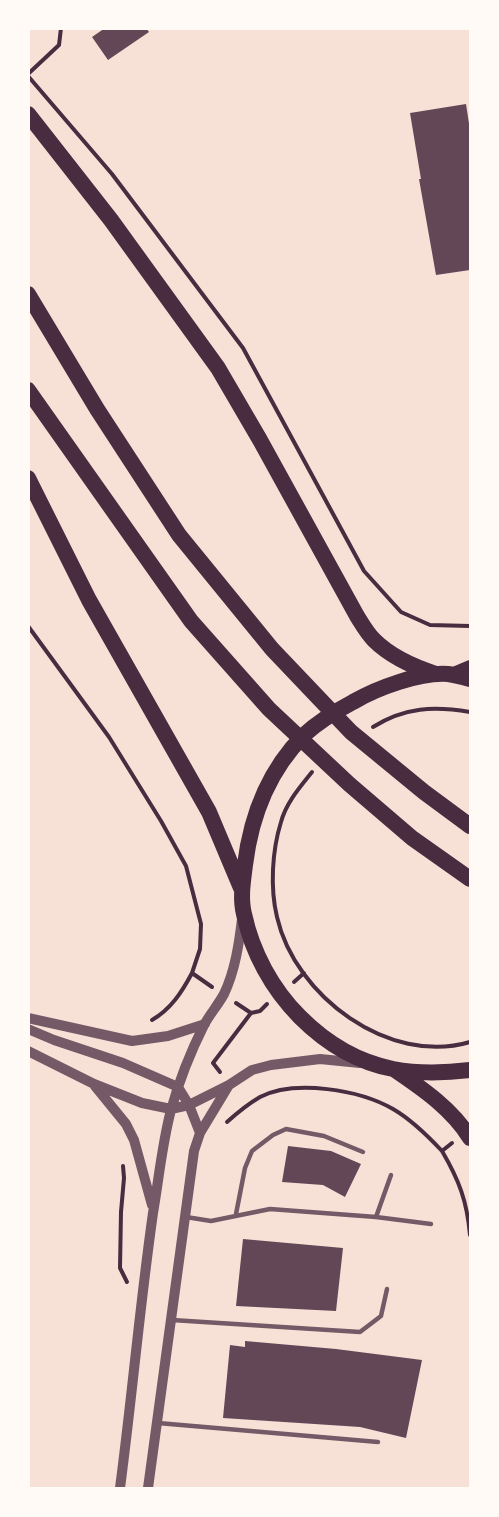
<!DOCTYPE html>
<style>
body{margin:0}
#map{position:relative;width:499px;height:1517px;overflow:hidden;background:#f7e1d7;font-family:Commissioner,sans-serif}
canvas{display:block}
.frame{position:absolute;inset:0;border:30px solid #fffaf5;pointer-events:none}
</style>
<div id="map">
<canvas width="499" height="1517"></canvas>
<div class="frame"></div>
</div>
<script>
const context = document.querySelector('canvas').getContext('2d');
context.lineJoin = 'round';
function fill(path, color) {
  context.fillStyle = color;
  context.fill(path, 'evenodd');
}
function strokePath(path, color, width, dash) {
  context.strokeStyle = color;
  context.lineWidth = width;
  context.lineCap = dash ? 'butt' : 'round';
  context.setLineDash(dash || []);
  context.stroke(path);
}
fill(new Path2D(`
 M105,28H146L149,32L108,60L92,37Z
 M466,104L470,130V270L436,275L419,179H421L410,113Z
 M288,1146L331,1151L361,1164L345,1197L323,1185L282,1182Z
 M243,1239L343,1248L336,1311L236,1306Z
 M245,1341L336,1349L422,1360L406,1438L360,1427L223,1418L230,1345L245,1347Z`), '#644757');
strokePath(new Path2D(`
 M28,74L59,45L61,28
 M28,76L112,174L243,348L364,571L401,612L430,625L470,626
 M28,626L109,737L161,821L186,866L201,924L200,949L192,973L212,987
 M373,727C405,707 434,706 470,712
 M312,772C300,787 286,803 281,822C272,851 270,888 277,917C295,996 389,1066 470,1042
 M294,982L304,973
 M236,1003L251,1013L260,1011L267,1004
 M152,1020C171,1009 182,992 192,973
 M220,1072L213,1063L251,1013
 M227,1122C237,1113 248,1104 260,1097C295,1079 360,1090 393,1109C412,1120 427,1135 442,1151L452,1143
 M442,1151C459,1180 467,1201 470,1235
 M123,1166L124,1178L121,1212L120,1268L127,1282`), '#4a2c40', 4);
strokePath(new Path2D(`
 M236,1214L245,1168L252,1151L273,1135L286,1129L324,1136L363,1152
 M186,1217L211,1221L270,1209L376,1217L431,1224
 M376,1217L391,1175
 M172,1320L360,1332L381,1316L387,1289
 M158,1423L378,1442`), '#755966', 4.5);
strokePath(new Path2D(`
 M28,1018L132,1041L168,1036L205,1024
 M28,1029L54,1040L123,1063L178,1087L189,1105L200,1133
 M28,1051L94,1084L142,1103L171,1109L189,1105L229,1085L252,1070L271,1065L320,1059L360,1063
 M95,1086L126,1124L134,1140L152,1205
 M120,1488C132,1397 140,1304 153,1213C159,1178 162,1144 171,1110C179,1081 191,1051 204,1025C210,1014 218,1005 224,994C235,971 239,944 242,919
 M148,1488L194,1151L200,1133L229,1085`), '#755966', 10);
strokePath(new Path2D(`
 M451,674L470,666`), '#4a2c40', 12);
strokePath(new Path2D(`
 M28,114L111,220L218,368L260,440L357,616C362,624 367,633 374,640C390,656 414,667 436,674
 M28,294L97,409L179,535L272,649L351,732L424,792L470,826
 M28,390L191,621L269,709L349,784L412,838L470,879
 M28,478L89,600L209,812L241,888
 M470,679C463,677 456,675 448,674C420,672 377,688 353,702C336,711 318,722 304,735C269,770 251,816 245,865C243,881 240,898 244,914C252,952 272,989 300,1017C325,1042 357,1062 393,1069C419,1074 445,1073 470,1070
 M395,1070C423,1089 452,1109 470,1138`), '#4a2c40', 16);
</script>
